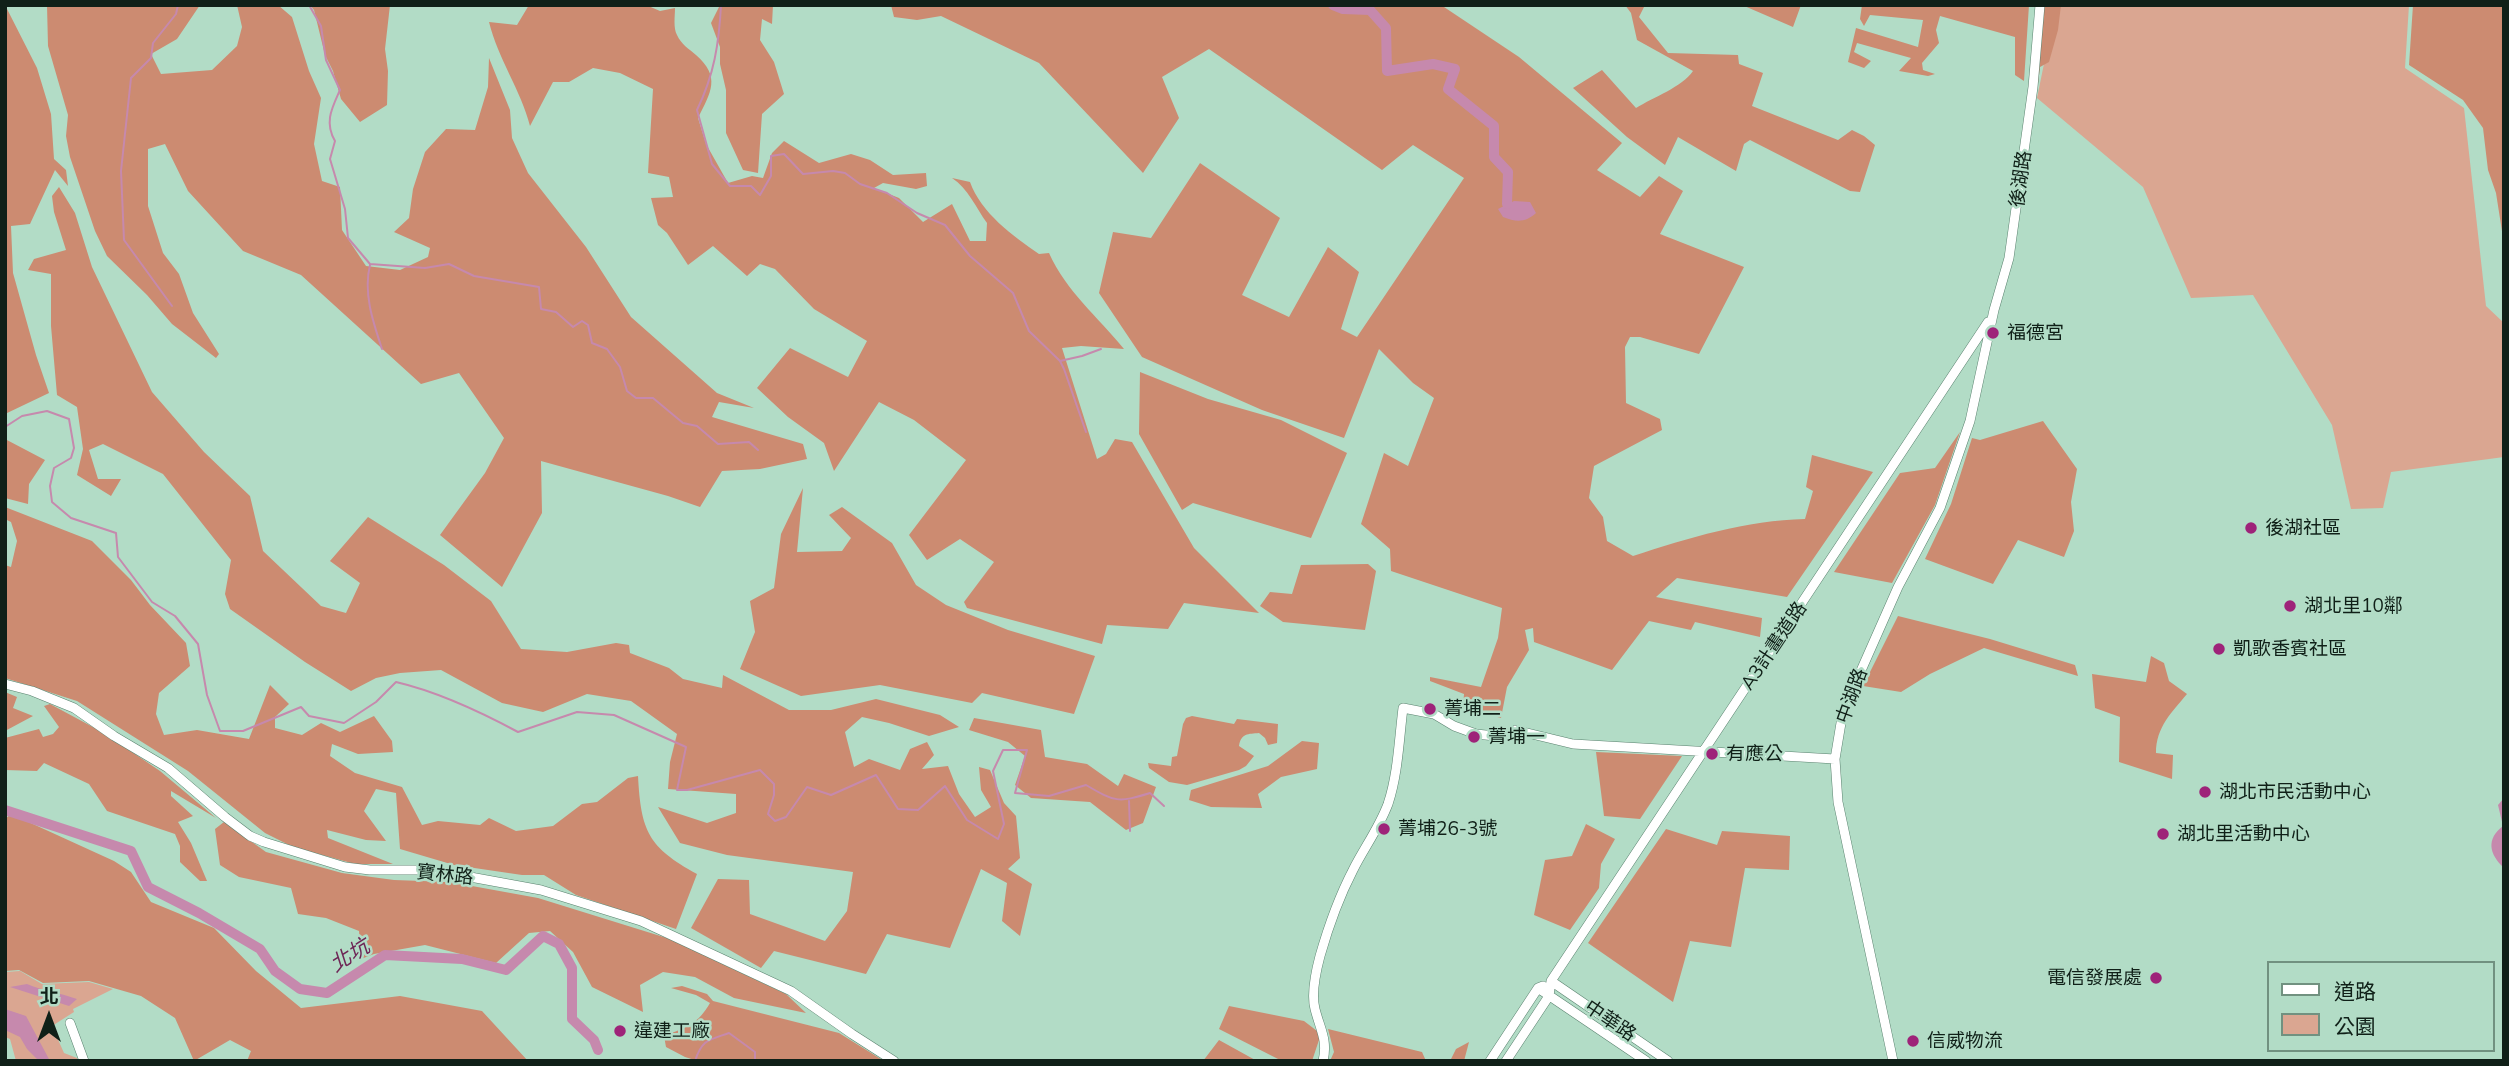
<!DOCTYPE html>
<meta charset="utf-8">
<style>
body{margin:0}
#map{position:relative;width:2509px;height:1066px;overflow:hidden;background:#b2dcc6;font-family:Mulish,"Noto Sans TC",sans-serif}
canvas{display:block}
.frame{position:absolute;inset:0;border:7px solid #102018;pointer-events:none}
.legend{position:absolute;left:2267px;top:961px;width:228px;height:91px;box-sizing:border-box;background:#b2dcc6;border:2px solid #719180;margin:0;padding:9px 12px;list-style:none;font-size:21px;color:#102018}
.legend li{display:flex;align-items:center;gap:14px;height:35px}
.legend b{width:35px;border:2px solid #719180}
.north{position:absolute;left:14px;top:982px;width:70px;height:70px;-webkit-text-stroke:5px #b2dcc6;paint-order:stroke;rotate:0deg;font-size:19px;font-weight:700;line-height:28px;text-align:center;color:#102018}
.north::after{content:'';display:block;margin:auto;width:24px;height:32px;background:#102018;clip-path:polygon(50% 0,100% 100%,50% 72%,0 100%)}
</style>
<div id="map">
<canvas width="2509" height="1066"></canvas>
<div class="frame"></div>
<ul class="legend">
<li><b style="height:9px;background:#fff"></b>道路</li>
<li><b style="height:19px;background:#daa691"></b>公園</li>
</ul>
<div class="north">北</div>
</div>
<script>
const context = document.querySelector('canvas').getContext('2d');
context.lineJoin = 'round';
function fill(path, color) {
  context.fillStyle = color;
  context.fill(path, 'evenodd');
}
function strokePath(path, color, width, dash) {
  context.strokeStyle = color;
  context.lineWidth = width;
  context.lineCap = dash ? 'butt' : 'round';
  context.setLineDash(dash || []);
  context.stroke(path);
}
function drawText(font, color, halo, rows, align = 'center') {
  context.font = font + ' Mulish,"Noto Sans TC",sans-serif';
  context.lineWidth = 5;
  context.setLineDash([]);
  context.textBaseline = 'middle';
  context.strokeStyle = halo;
  context.fillStyle = color;
  for (const [text, x, y, turn = 0] of rows) {
    context.save();
    context.translate(x, y);
    context.rotate((+turn || 0) * Math.PI / 180);
    context.textAlign = isNaN(turn) ? turn : align;
    if (halo) context.strokeText(text, 0, 0);
    context.fillText(text, 0, 0);
    context.restore();
  }
}
fill(new Path2D(`
 M2056,5H2409L2405,68L2464,108L2486,306L2504,323V457L2391,472L2383,508L2351,509L2332,425L2253,295L2191,298L2143,187L2037,98Z
 M20,971L42,984L89,982L113,989L73,1009L74,1012L52,1026L64,1053L77,1058L78,1061H16L10,1039L5,1037V972Z`), '#daa691');
fill(new Path2D(`
 M5,5L37,68L51,114L54,159L66,170L68,186L55,170L30,224L11,226L13,273L36,355L49,393L5,414Z
 M47,5H200L177,39L151,54L161,74L212,70L237,46L242,27L237,5H278L292,17L309,71L321,98L314,144L322,181L340,187L342,230L366,266L400,270L428,257L430,248L394,232L409,218L413,189L425,152L446,129L475,130L488,87L489,58L510,110L512,138L528,173L586,247L631,317L717,393L754,408L719,402L712,417L803,444L807,459L760,469L722,471L700,507L668,496L541,461L542,513L502,587L440,535L485,473L504,438L459,373L421,384L301,275L243,251L188,191L165,144L148,149V206L163,253L179,274L193,313L219,354L216,358L172,324L147,295L107,256L95,231L70,157L66,136L68,115L48,46Z
 M310,5H390L385,49L388,71L387,105L360,122L341,99L333,71L325,55L314,10Z
 M529,5H646L660,11L675,8C675,16 673,28 677,35C681,44 689,49 696,55C721,77 711,92 698,118L706,144L728,183L752,176L763,178L772,153L784,141L819,163L851,154L870,160L893,175L926,173L927,186L916,189L883,183L874,188L899,198L923,222L952,204L970,241H986L987,223C976,208 968,188 952,178L970,182C981,213 1013,236 1039,254L1049,253C1066,291 1098,317 1124,349L1081,346L1062,348L1097,459L1106,454L1115,439L1132,442L1194,548L1259,613L1184,603L1168,629L1107,625L1102,644L967,608L964,602L994,562L960,539L927,560L909,535L966,460L914,420L879,402L834,471L824,443L788,417L757,388L790,348L848,377L867,341L814,309L775,269L760,264L747,276L713,246L688,265L667,233L658,225L651,198L673,197L669,177L648,173L653,89L620,73L593,68L569,82H553L530,126C521,90 498,59 489,22L517,25Z
 M720,5H773L772,24L762,19L760,40L774,62L784,94L762,114L758,173L743,170L726,133V90L720,64V47L711,23Z
 M891,5H1441L1519,57L1622,143L1597,170L1640,197L1659,176L1683,191L1660,234L1744,267L1699,354L1640,337H1630L1625,347L1626,403L1660,419L1662,430L1594,466L1589,498L1603,517L1607,541L1633,556C1688,538 1747,520 1805,519L1813,491L1806,487L1812,455L1873,472L1787,597L1677,578L1656,597L1762,618L1760,637L1695,622L1691,630L1649,621L1612,670L1534,642L1533,628L1525,630L1529,650L1507,687L1501,718L1463,708L1464,694L1430,681V677L1481,687L1498,638L1502,608L1391,571L1390,549L1361,524L1384,453L1408,466L1434,398L1413,383L1379,349L1344,438L1262,410L1142,357L1099,293L1113,232L1151,238L1200,163L1280,218L1242,295L1289,317L1328,247L1359,272L1341,329L1357,337L1464,178L1413,145L1382,170L1209,49L1162,77L1179,118L1143,173L1039,63L941,16L917,20L894,17Z
 M1625,5H1645L1639,17L1668,53L1738,55L1739,64L1763,73L1752,106L1838,140L1852,130L1864,136L1875,145L1860,192L1850,191L1750,140L1744,144L1736,171L1678,137L1665,165L1627,137L1573,88L1602,70L1636,108C1654,97 1682,87 1693,71L1637,40L1631,13Z
 M1742,5H1801L1793,27Z
 M1862,5H2029L2024,81L2015,75V37L1940,16L1936,30L1939,43L1922,63L1923,70L1935,74L1928,76L1899,71L1911,58L1857,43L1854,52L1871,61L1864,68L1848,62L1856,28L1918,47L1923,20L1870,15L1864,26L1860,19Z
 M2041,5H2061L2058,30L2049,62L2040,67L2038,84L2035,82Z
 M2413,5H2504V244L2496,193L2488,170L2483,128L2463,100L2409,65Z
 M59,187L75,213L92,267L152,392L204,452L250,496L263,551L321,606L346,613L360,583L330,561L368,517L444,565L491,601L521,649L567,652L616,643L629,645L630,653L669,668L683,679L722,688L723,675L789,710H831L876,699L940,715L959,727L929,736L889,723L862,717L845,732L854,767L869,759L900,770L910,749L927,742L934,755L922,769L948,766L959,794L975,817L991,807L981,790L979,767L990,770L1004,803L1016,816L1020,858L1008,869L1032,884L1020,936L1002,921L1007,883L981,869L950,948L887,934L866,974L774,951L761,968L691,928L718,879L749,880L750,914L825,941L847,911L853,872L727,855L680,843L658,807L707,823L736,813V794L668,789L670,762L677,734L631,701L587,694L543,712L502,703L441,670L400,673L376,678L351,691L305,662L230,609L225,594L231,560L163,474L103,444L89,450L98,479H121L111,496L77,475L83,449L77,407L57,395L51,326V274L28,270L34,259L66,250L54,212L52,196Z
 M1140,372L1208,399L1281,420L1347,453L1311,538L1193,503L1182,510L1139,434Z
 M2043,421L2077,469L2071,502L2074,531L2064,557L2018,540L1993,584L1925,559L1951,504L1972,438L1980,440Z
 M1960,432L1935,505L1892,583L1834,572L1900,473L1935,468Z
 M5,439L45,460L29,484L28,504L5,498Z
 M803,488L797,552L842,551L851,538L829,515L842,507L892,543L916,585L946,605L1008,630L1095,656L1074,714L982,693L972,703L880,685L801,696L740,669L755,632L750,601L774,588L781,534Z
 M5,507L92,541L131,580L150,605L186,643L190,666L159,693L156,714L164,735L197,730L249,739L270,685L289,704L275,717V728L302,735L321,723L340,732L374,716L392,741L393,752L358,754L332,744L330,756L355,773L402,787L422,825L438,821L480,825L489,818L516,831L553,826L582,804L597,802L628,778L638,776C641,831 648,847 697,874L676,929L576,895L544,875H522L454,865L400,849L396,793L376,789L364,811L386,841L366,840L327,830L328,838L393,864H355L293,847L265,833L188,771L77,701L5,678V565L11,567L17,541L11,522L5,519Z
 M1368,564L1376,571L1365,630L1283,622L1260,606L1270,592L1292,594L1301,565Z
 M1898,616L1990,639L2075,665L2078,676L1984,648L1930,674L1901,692L1863,686Z
 M2151,656L2164,663L2169,681L2187,694C2172,712 2156,727 2156,753L2173,755L2172,779L2119,762L2120,717L2095,708L2092,674L2146,682Z
 M5,692L17,697L13,708L33,716L5,731Z
 M50,704L104,733L160,771L216,818L171,791V796L193,816L178,822L191,843L207,881H200L180,862V846L175,834L107,811L89,784L44,763L37,771L5,770V738L39,729L43,737L53,734L59,727L44,706Z
 M1192,716L1234,724L1237,719L1278,724L1277,743L1268,745L1265,738L1259,733C1248,734 1241,733 1239,746L1254,756L1246,766L1239,770L1187,785L1169,782L1149,768L1148,763L1171,766L1172,757L1177,756L1183,724L1186,718Z
 M974,718L1041,730L1045,757L1087,764L1118,786L1124,774L1156,787L1143,823L1126,830L1090,802L1031,798L1015,785L1025,756L1008,742L969,730Z
 M1302,741L1319,743L1317,769L1281,777L1258,794L1262,808L1211,807L1189,800L1191,790L1268,766Z
 M1596,752L1682,756L1640,819L1604,816Z
 M11,814L114,861L131,872L151,902L214,928L256,971L301,1008L400,996L482,1011L528,1061H247L251,1051L230,1040L194,1061L175,1018L141,996L89,981L43,983L19,970L5,971V819Z
 M224,822L266,852L342,873L394,880L450,882L538,898L670,939L786,994L806,1013L734,998L695,977L663,972L640,985L643,1012L592,987L573,952L550,931L529,933L496,963L425,945L374,954L361,959L359,931L326,918L298,914L291,888L239,877L220,865L215,829Z
 M1586,824L1615,839L1601,864L1599,888L1570,930L1534,915L1545,860L1572,856Z
 M1666,829L1717,845L1722,831L1790,836L1789,870L1745,868L1731,947L1690,941L1673,1002L1588,943Z
 M682,986L707,994L713,1001L839,1033L884,1061H698L685,1057L666,1047L664,1036C687,1027 698,1024 710,1003L696,995L671,988Z
 M1229,1006L1304,1021L1321,1034L1312,1061H1282L1219,1029Z
 M1328,1029L1422,1052L1426,1061H1330L1334,1052Z
 M1219,1040L1257,1061H1203Z
 M1469,1042L1464,1061H1450L1456,1049Z`), '#cc8b71');
fill(new Path2D(`
 M1514,201L1530,202L1536,213C1525,223 1516,222 1503,217L1498,209Z
 M2504,798V868C2489,854 2486,839 2503,826L2498,805Z
 M27,984C44,991 60,993 77,999L69,1006L10,987Z
 M5,1009L26,1016L50,1061H39L27,1049L20,1037L5,1030Z`), '#c689ad');
strokePath(new Path2D(`
 M309,5L321,26L326,60L340,90C332,108 324,122 335,141L330,159L345,209L348,238L370,264L425,268L449,264L474,276L539,287L541,309L556,312L573,327L582,321L588,325L592,343L607,349L620,367L627,391L636,398H653L683,423L697,426L718,444L749,442L758,450
 M721,5C719,44 714,75 697,110L712,164L730,186H751L760,195L771,176V156L784,154L803,174L833,171L845,173L860,184L887,193L917,213L945,225L970,256L1013,293L1029,331L1060,361L1064,369L1086,432
 M370,265C363,293 373,322 382,349
 M172,306L124,240L121,171L131,78L151,58L153,43L176,14L178,5
 M1060,361L1082,356L1101,349
 M5,427L22,416L47,411L69,419L74,448L71,458L54,468L50,486L52,502L71,518L116,533L118,557L152,602L175,616L198,644L207,695L220,731H243L301,707L309,716L344,723L376,702L396,682C439,692 479,711 518,732L577,712L614,715L686,747L677,790H687L760,770L774,784V795L768,814L775,821L786,817L807,787L831,795L876,775L898,809L918,810L945,786L967,820L998,839L1004,824L993,771L1003,750H1027L1015,793L1049,796L1086,785C1115,802 1118,803 1150,793L1164,806
 M1129,801L1130,831
 M695,1061C702,1039 709,1040 729,1033L755,1052V1061`), '#c689ad', 2);
strokePath(new Path2D(`
 M1333,5L1343,9L1370,10L1386,28L1387,71L1433,64L1455,69L1448,89L1494,126V157L1508,172L1507,204
 M5,810L131,851L148,887L199,913L260,949L275,971L300,989L327,993L385,955L462,959L506,970L543,936L559,944L572,968V1019L594,1040L598,1050`), '#c689ad', 10);
const secondary = new Path2D(`
 M5,684L32,691L74,708L114,736L168,768L225,817L250,836L264,842L345,867L370,870H417L454,874L541,890L641,921L791,991L852,1034L894,1061
 M1551,981L1668,1061
 M1538,988L1646,1061
 M70,1023L84,1061
 M1323,1061C1328,1040 1320,1029 1315,1009C1311,994 1316,971 1320,956C1328,928 1339,897 1353,870C1364,848 1379,828 1388,804C1398,774 1399,740 1403,708L1434,714L1454,726L1476,734L1495,736L1515,730L1573,744L1835,759
 M1490,1061L1538,988L1543,986
 M1506,1061L1549,996L1551,981L1988,322
 M1893,1061L1838,802L1835,759L1841,723L1848,700L1898,587L1940,508L1970,421L1994,310L2009,258L2033,87L2040,5`);
strokePath(secondary, '#5a826f', 10);
strokePath(secondary, '#fff', 9);
for (const [x, y, r, color] of [
 [1993,333,7,"#9e2379"],
 [2251,528,7,"#9e2379"],
 [2290,606,7,"#9e2379"],
 [2219,649,7,"#9e2379"],
 [1430,709,7,"#9e2379"],
 [1474,737,7,"#9e2379"],
 [1712,754,7,"#9e2379"],
 [2205,792,7,"#9e2379"],
 [1384,829,7,"#9e2379"],
 [2163,834,7,"#9e2379"],
 [2156,978,7,"#9e2379"],
 [620,1031,7,"#9e2379"],
 [1913,1041,7,"#9e2379"]
]) {
  const dot = new Path2D();
  dot.arc(x, y, r, 0, 2 * Math.PI);
  context.fillStyle = color;
  context.fill(dot);
  strokePath(dot, '#b2dcc6', 2.5);
}
drawText('19px', '#102018', '#b2dcc6', [
 ["後湖路",2021,179,-82],
 ["A3計畫道路",1774,646,-56],
 ["中湖路",1852,696,-70],
 ["寶林路",445,875,6],
 ["中華路",1610,1021,34]
]);
drawText('19px', '#102018', '#b2dcc6', [
 ["福德宮",2007,333],
 ["後湖社區",2265,528],
 ["湖北里10鄰",2304,606],
 ["凱歌香賓社區",2233,649],
 ["菁埔二",1444,709],
 ["菁埔一",1488,737],
 ["有應公",1726,754],
 ["湖北市民活動中心",2219,792],
 ["菁埔26-3號",1398,829],
 ["湖北里活動中心",2177,834],
 ["電信發展處",2142,978,"right"],
 ["違建工廠",634,1031],
 ["信威物流",1927,1041]
], 'left');
drawText('italic 21px', '#6e2656', '#b2dcc6', [
 ["北坑",350,956,-32]
]);
</script>
